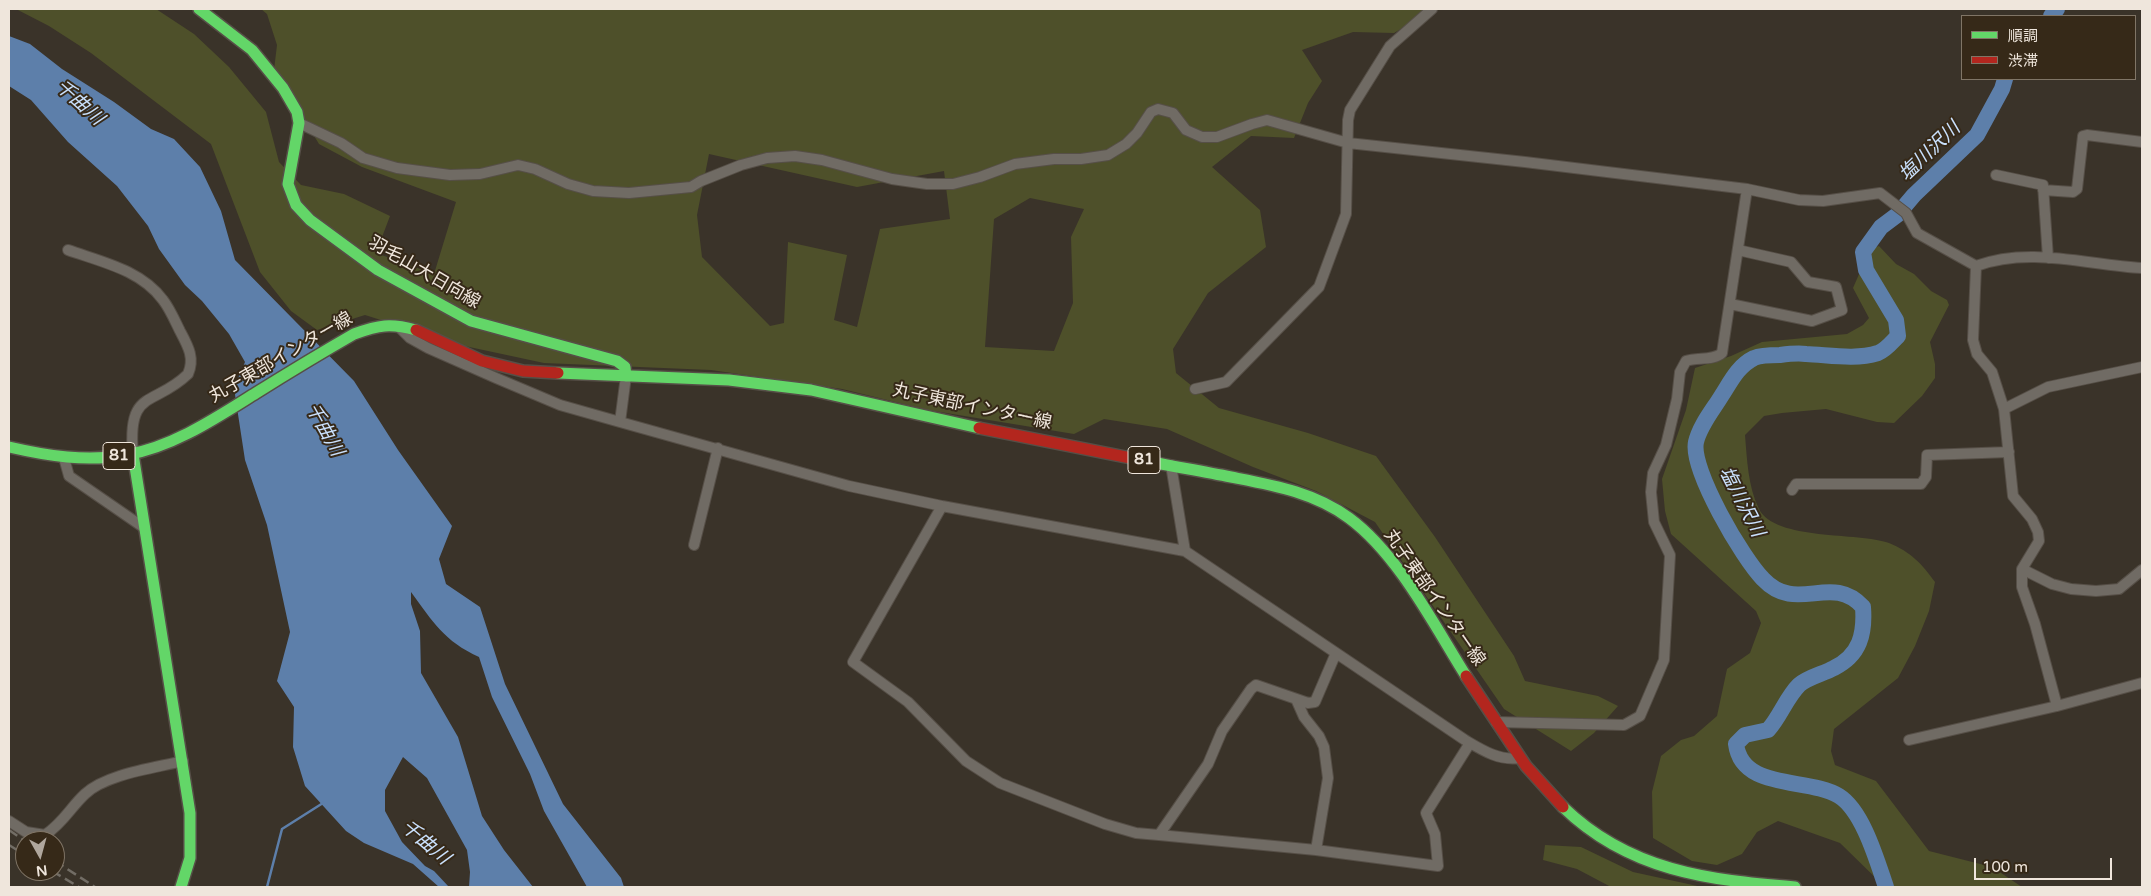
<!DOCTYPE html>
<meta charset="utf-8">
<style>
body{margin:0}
#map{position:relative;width:2151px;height:896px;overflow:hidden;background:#3a3329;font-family:"Varela Round","Noto Sans JP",sans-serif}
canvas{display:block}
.frame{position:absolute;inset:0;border:10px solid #efe6dc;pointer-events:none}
.legend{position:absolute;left:1961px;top:15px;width:175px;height:65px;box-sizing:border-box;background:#362918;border:1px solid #807566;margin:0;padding:6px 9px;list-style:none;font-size:15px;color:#efe6dc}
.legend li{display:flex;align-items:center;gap:10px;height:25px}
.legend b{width:25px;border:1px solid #807566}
.north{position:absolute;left:15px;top:831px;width:50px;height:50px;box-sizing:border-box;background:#362918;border:1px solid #807566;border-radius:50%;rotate:173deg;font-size:14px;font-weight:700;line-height:20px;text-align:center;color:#efe6dc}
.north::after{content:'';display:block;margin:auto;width:18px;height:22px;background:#b0a79d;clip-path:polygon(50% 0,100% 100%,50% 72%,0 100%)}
.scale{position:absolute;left:1974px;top:858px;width:138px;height:22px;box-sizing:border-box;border:2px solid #efe6dc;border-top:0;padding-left:6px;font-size:15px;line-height:18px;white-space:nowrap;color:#efe6dc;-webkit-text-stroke:4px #362918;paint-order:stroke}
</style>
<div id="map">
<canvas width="2151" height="896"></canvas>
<div class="frame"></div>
<ul class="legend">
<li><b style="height:6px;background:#63d668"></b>順調</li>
<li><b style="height:6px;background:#b3261e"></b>渋滞</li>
</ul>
<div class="north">N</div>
<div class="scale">100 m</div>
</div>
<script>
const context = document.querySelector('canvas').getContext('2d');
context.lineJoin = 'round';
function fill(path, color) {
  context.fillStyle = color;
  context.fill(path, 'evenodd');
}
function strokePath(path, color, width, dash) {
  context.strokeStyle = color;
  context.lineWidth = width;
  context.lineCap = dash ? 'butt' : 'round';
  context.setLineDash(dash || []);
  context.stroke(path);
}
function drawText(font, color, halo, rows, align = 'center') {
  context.font = font + ' "Varela Round","Noto Sans JP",sans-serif';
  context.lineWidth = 4;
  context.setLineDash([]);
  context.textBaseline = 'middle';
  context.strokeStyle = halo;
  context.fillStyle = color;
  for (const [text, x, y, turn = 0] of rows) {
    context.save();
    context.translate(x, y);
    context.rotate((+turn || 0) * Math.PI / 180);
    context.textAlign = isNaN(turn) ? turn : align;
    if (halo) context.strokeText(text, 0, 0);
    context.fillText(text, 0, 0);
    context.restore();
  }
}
fill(new Path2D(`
 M16,9H156L194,34L229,67L266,112L279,162L301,185L344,194L390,216L376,253L434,274L456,202L362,167L319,144L274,70L277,45L267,14L261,9H1435L1394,33L1353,32L1302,50L1322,81L1308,103L1294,138L1251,136L1212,167L1260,210L1266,247L1208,293L1173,349L1176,373L1219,408L1308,433L1376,456L1435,537L1514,656L1525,681L1598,696L1618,706L1594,733L1571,751L1504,709L1375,522L1316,491L1253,467L1167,429L1104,419L1074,434L928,410L842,389L711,370L544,363L460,345L365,315L317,330L291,311L260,272L211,144L91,53L49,26ZM709,154L857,187L944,171L950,219L880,229L857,327L834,320L847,255L788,242L784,323L770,326L702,257L697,215ZM1030,198L1084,209L1071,237L1073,303L1054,351L985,347L994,219Z
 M1879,246L1896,264L1914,274L1931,291L1947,300L1949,305L1930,342L1935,364V378L1922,396L1894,423L1877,422L1826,409L1782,413L1764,416L1745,435C1747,459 1748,487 1759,509C1775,541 1859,532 1889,543C1911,552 1922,564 1935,582L1929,611L1915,646L1898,678L1834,729L1831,751L1835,765L1876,781L1929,851L1992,867L2022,887H1885L1840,843L1778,821L1757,832L1742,854L1717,865L1692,861L1653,838L1652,792L1661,756L1681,740L1694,736L1717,716L1727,669L1750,653L1761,623L1756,611L1671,534L1665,511L1662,479L1686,410L1695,368L1731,356L1762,342L1847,334L1863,325L1869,318L1853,288L1870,249Z
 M1545,845L1581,847L1633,872L1702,887H1611L1577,869L1543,860Z`), '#4e502a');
fill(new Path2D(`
 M9,36L30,44L62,69L114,102L151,129L174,139L200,167L221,211L235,260L354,381L398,450L452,526L439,559L446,584L480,607L505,684L563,804L621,878L624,887H587L544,811L530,774L492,697L479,657C444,641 433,622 411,592V604L420,631L421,673L458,737L482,816L504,850L533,887H469L470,872L467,850L427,778L403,757L385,790V811L402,842L425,866L434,871L449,887H439L413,864L364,843L346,831L305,786L293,747L294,707L277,681L290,632L267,525L245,460L234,388L245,362L229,334L202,301L185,285L159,249L148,226L117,186L68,142L31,100L9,86Z`), '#5d7faa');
strokePath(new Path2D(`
 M267,887L282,829L323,803`), '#5d7faa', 2.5);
strokePath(new Path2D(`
 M2051,16L2057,9
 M1886,887C1877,861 1863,811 1839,796C1808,777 1742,791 1736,744L1745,735L1768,730C1780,717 1786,698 1799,685C1808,677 1823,674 1834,668C1860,655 1865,634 1863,607C1831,572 1797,615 1763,579C1743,559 1690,469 1696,442C1700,425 1713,410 1722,395C1731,381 1738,366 1754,358C1761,355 1772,355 1780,355C1788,354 1798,353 1806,354C1830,355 1855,360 1878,353C1886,350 1892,342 1898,336L1896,320L1866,270L1863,252L1881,227L1897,215L1914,195L1977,135L2002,89L2005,79`), '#5d7faa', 16);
const street = new Path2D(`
 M299,123L341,143L363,158L397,168L450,175L480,174L518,165L535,169L568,184L593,191L629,193L691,187L701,181L741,165L767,158L795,156L822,160L892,179L927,184H953L980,177L1015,164L1054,159H1081L1108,155L1126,144L1137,133L1151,112L1158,109L1173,113L1186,130L1202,137H1217L1252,124L1267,120L1348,143L1525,162L1747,189L1799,200L1823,201L1880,193L1906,213L1917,233L1976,266C2030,246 2087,265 2142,268
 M1996,175L2043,185L2048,258
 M2043,190L2073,192L2077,189L2083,136L2087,135L2142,142
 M68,250C102,262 141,270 163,300C170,309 175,321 180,331C188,346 195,358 188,374C154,407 127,388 133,454
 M1976,266L1973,340L1977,354L1992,372L2004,409L2013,496L2032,519L2038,532L2039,541L2022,569V587L2035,624L2057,706
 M1730,304L1812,321L1842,310L1836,287L1808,282L1791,262L1738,250
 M399,327L410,338L428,348L496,378L560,405L620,422L849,486L942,506L1185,551L1465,740C1482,750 1499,761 1519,758
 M1195,389L1226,382L1319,287L1346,214L1348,120L1350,110L1390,46L1432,9
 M2004,409L2048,387L2142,367
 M620,422L626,376
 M64,458L69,476L143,527
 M1171,465L1185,551
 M1792,490L1796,484H1921L1926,477L1927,455L2009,452
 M942,506L853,662L908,702L966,761L1000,783L1105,824L1136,833L1159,835L1208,764L1222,731L1251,689L1256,685L1308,703L1315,702L1336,653
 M694,545L718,448
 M2022,569L2052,584L2071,589L2096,591L2119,589L2142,570
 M1296,699L1304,717L1319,736L1324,747L1328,778L1316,850
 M1496,722L1624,725L1640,716L1664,660L1670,555L1654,522L1651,492L1653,473L1666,445L1677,399L1680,372L1686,361C1697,357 1713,361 1722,353L1747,189
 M1909,740L2057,706L2142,683
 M9,821L26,832L45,835C64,822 70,808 85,794C106,774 155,768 183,761
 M1159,835L1316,850L1438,866L1435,834L1426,813L1470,743`);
const fast = new Path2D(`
 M199,9L252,50L283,88L297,112L299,123L288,184L296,205L310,220L378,270L471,321L617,361L625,367L626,376
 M558,373L729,380L811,390L979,428
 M9,447C48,456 86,462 126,455C173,447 216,418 256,393C288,373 321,353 354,334C379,325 390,323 416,330
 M133,454L190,813V858L181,887
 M1141,460C1171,466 1201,471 1231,477C1272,485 1314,492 1349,518C1398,554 1434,625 1466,676
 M1563,807C1629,871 1708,880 1795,887`);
const jam = new Path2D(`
 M416,330L482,361L523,371L558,373
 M979,428L1141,460
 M1466,676L1526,766L1563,807`);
strokePath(street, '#564f47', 12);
strokePath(fast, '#564f47', 14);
strokePath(jam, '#564f47', 14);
strokePath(street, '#706b64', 10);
strokePath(fast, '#63d668', 11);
strokePath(jam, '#b3261e', 11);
strokePath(new Path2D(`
 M9,830L25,841
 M9,845L25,855
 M55,861L95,887
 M52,871L79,887`), '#726d65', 2.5, [10, 5]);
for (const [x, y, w] of [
 [119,456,32],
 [1144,460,32]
]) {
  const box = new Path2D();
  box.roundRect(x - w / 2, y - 13.5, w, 27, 4);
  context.fillStyle = '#362918';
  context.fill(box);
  strokePath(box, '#efe6dc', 1);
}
drawText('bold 16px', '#efe6dc', null, [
 ["81",119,456],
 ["81",1144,460]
]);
drawText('18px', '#efe6dc', '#362918', [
 ["羽毛山大日向線",424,273,30],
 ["丸子東部インター線",281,358,-30],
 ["丸子東部インター線",972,407,12],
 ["丸子東部インター線",1434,598,55]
]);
drawText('italic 19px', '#cae1fd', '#362918', [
 ["千曲川",79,103,42],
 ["塩川沢川",1930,152,-44],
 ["千曲川",324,430,61],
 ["塩川沢川",1741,502,63],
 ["千曲川",425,843,40]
]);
</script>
